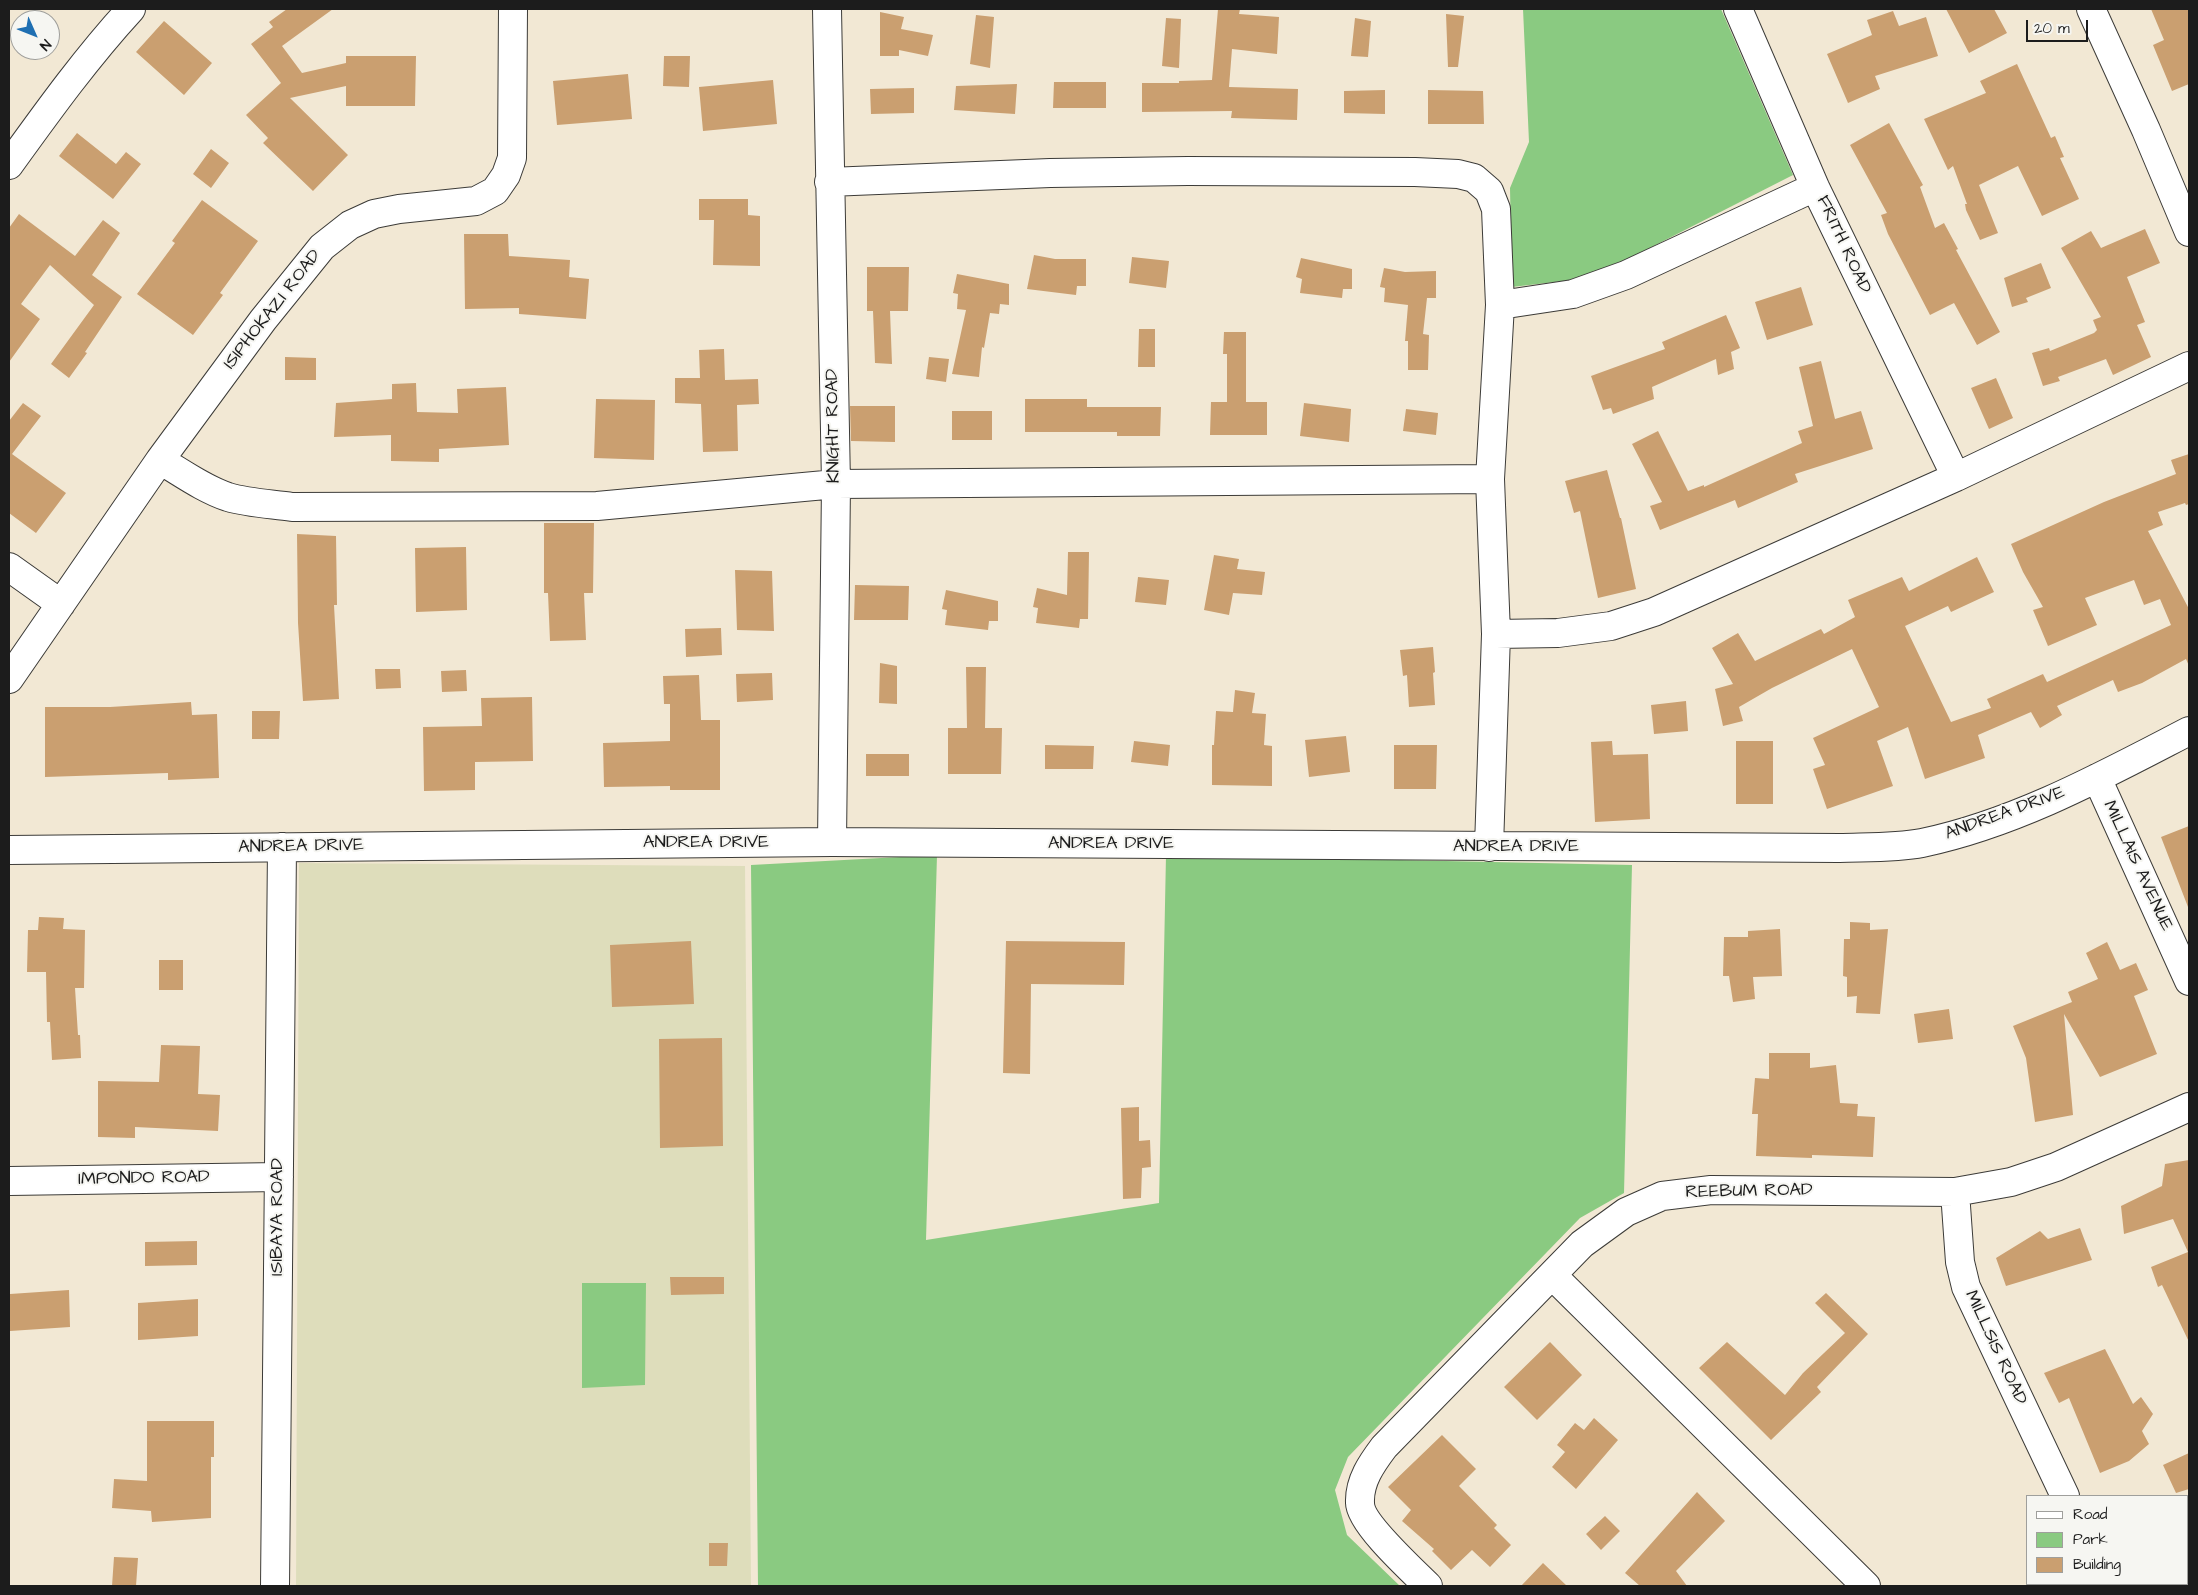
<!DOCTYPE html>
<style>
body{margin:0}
#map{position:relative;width:2198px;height:1595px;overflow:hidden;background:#f2e8d4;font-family:"Architects Daughter",sans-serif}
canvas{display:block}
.frame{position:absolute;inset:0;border:10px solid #1c1c1c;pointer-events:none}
.legend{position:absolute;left:2026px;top:1495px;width:162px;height:90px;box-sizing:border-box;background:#f6f6f2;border:1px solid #9f9f9c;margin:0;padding:6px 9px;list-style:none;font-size:15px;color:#1c1c1c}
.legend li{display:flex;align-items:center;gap:10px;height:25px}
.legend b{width:25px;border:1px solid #9f9f9c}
.north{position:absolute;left:10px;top:10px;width:50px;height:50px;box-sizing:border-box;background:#f6f6f2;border:1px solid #9f9f9c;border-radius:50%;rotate:134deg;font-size:14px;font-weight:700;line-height:20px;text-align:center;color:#1c1c1c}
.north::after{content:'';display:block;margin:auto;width:18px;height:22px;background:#1f6fb2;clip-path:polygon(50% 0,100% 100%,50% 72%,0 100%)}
.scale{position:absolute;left:2026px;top:20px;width:62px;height:22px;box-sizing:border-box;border:2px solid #1c1c1c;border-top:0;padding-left:6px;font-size:15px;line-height:18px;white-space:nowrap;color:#1c1c1c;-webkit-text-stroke:4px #f6f6f2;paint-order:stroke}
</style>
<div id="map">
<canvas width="2198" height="1595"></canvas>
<div class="frame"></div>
<ul class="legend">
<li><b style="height:6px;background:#fff"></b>Road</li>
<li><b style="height:14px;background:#8aca81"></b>Park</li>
<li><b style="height:14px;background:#ca9f70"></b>Building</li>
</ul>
<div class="north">N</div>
<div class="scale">20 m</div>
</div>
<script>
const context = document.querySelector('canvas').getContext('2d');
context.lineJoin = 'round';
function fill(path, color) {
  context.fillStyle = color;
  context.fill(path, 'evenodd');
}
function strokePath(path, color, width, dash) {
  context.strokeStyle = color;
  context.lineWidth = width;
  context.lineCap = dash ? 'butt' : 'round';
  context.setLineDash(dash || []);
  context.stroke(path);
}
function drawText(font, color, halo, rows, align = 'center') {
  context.font = font + ' "Architects Daughter",sans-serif';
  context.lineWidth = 4;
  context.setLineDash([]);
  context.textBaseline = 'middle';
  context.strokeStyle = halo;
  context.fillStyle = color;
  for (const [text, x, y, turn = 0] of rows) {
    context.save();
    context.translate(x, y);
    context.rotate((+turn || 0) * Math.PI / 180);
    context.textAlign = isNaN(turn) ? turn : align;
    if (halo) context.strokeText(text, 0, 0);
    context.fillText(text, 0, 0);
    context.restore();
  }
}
fill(new Path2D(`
 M299,863L745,866L751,1586H296Z`), '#deddbb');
fill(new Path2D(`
 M1523,9H1721L1793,175L1630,258L1572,280L1512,287L1510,188L1529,142Z
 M937,855L926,1240L1159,1203L1166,855L1632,865L1624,1193L1580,1218L1348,1457L1335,1490L1347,1535L1400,1586H758L751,865Z
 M582,1283H646L645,1385L582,1388Z`), '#8aca81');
fill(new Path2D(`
 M287,9H333L282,46L302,73L346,63V56H416L415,106H346V86L290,98L348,155L313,191L263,143L268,138L246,115L281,83L251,44L273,27L269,22Z
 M1218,9H1240L1239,14L1279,17L1277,54L1232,49L1229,87L1298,89L1297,120L1231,118L1232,111L1142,112V83H1179V81L1212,80Z
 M1946,9H1994L2007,33L1969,53Z
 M2151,9H2189V84L2172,91L2153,45L2164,40Z
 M1893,11L1899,26L1926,17L1938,56L1875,76L1880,89L1848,103L1827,54L1872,35L1867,20Z
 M880,12L904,17L901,29L933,35L928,56L899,50V56H880Z
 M1446,14L1464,16L1458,67H1448Z
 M976,15L994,17L990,68L970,64Z
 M1166,18L1181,19L1179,68L1162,66Z
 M1355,18L1371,21L1368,57L1351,56Z
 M164,21L212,63L184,95L136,52Z
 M664,56H690L689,87L663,86Z
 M2017,64L2051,138L2055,136L2064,157L2060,158L2079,199L2042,216L2018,166L1979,185L1998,233L1980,240L1966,210L1965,204H1967L1953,166L1948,170L1924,119L1986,93L1980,81Z
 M628,74L632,119L557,125L553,81Z
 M773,80L777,124L703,131L699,87Z
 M1054,82H1106V108H1053Z
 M1017,84L1015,114L954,110L956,86Z
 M914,88V113L871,114L870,89Z
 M1385,90V114L1344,113V91Z
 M1428,90L1483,91L1484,124H1428Z
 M1889,123L1923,185L1920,187L1935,228L1944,223L1958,249L1956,250L2000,332L1977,345L1954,303L1930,315L1888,234L1881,215L1887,213L1850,145Z
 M77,133L116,164L126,152L141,164L113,199L59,156Z
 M211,149L229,163L211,188L193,174Z
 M699,199H748V215L760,216V266L713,265L714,220H699Z
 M202,200L258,241L220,293L223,295L193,335L137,294L175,243L172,241Z
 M19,214L75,256L103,220L120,233L92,275L122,297L85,352L87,353L69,378L51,364L94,305L50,265L21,304L40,319L9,362V228Z
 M2145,229L2160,263L2127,277L2145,322L2137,325L2151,357L2113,375L2106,359L2058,377L2060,381L2043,386L2032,353L2049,348L2050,351L2094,333L2097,330L2093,320L2101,317L2061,248L2091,231L2101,248Z
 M464,234H508L509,256L570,260L569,277L589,279L586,319L519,314V308L465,309Z
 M1034,255L1055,259H1086V286H1077L1076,295L1027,289Z
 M1132,257L1169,261L1166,288L1129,283Z
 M1301,258L1352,269V289H1343L1342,298L1300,293L1302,279L1296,277Z
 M2041,263L2051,288L2026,298L2028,302L2012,307L2004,278Z
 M867,267H909L908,311H890L892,364L875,363L873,311H867Z
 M1384,268L1405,272L1436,271V298H1427L1423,334L1429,335L1428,370H1408V341H1405L1408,305L1384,302L1385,288L1380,287Z
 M957,274L1009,284V305L1000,304L999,314L990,313L984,348L982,347L979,377L952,374L966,310L957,309L958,294L953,293Z
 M1801,287L1813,325L1767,340L1755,302Z
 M1726,315L1740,348L1731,352L1734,369L1718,375L1716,359L1652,387L1654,399L1613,414L1611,408L1603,410L1591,376L1665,349L1662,342Z
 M1139,329H1155V367H1138Z
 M1224,332H1246V402H1267V435H1210L1211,402H1227V354H1223Z
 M724,349L725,380L758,379L759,404L737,405L738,451L703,452L701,404L675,403V378H700L699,350Z
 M285,357L316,358V380H285Z
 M929,357L949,359L946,382L926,379Z
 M1821,361L1835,419L1861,411L1873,449L1795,474L1798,482L1738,508L1735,500L1660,530L1650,506L1662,502L1632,444L1658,431L1688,491L1704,485V487L1802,443L1798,431L1813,426L1799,367Z
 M1996,378L2013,418L1989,429L1971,388Z
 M416,383L417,412L458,413L457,389L506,387L509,445L439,449V462L391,461V435L334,437L336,403L392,399V384Z
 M596,399L655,400L654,460L594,458Z
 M1025,399H1087V407H1161L1160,436H1117V432H1025Z
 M23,403L41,416L12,454L66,493L36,533L9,513V421Z
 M1304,403L1351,409L1349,442L1300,436Z
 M850,406H895V442L851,441Z
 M1406,409L1438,413L1436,435L1403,431Z
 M952,411H992V440H952Z
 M2189,454V504L2186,505L2185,503L2158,512L2163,525L2148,531L2189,609V666L2186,659L2142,683L2118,692L2113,680L2057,706L2062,715L2040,728L2031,712L1978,735L1985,758L1925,779L1908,727L1877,741L1893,786L1827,809L1813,769L1825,765L1813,738L1879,707L1852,649L1772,688L1739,707L1743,721L1723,726L1715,689L1733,684L1712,648L1738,633L1755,661L1821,629L1824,634L1855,617L1848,600L1902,577L1909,591L1977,557L1994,592L1951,612L1948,606L1905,626L1951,722L1991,708L1987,699L2043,674L2047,682L2171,625L2160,599L2144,605L2134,580L2085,598L2097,625L2048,646L2033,610L2043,607L2023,572L2011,544L2104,502L2176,474L2171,460Z
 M1607,470L1620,518H1621L1636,589L1598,598L1580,511L1574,513L1565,481Z
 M544,523H594L593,593H584L586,640L550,641L548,593H544Z
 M297,534L336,536L337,605H334L339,699L303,701L298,623Z
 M466,547L467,610L416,612L415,548Z
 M1068,552H1089L1088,619H1080L1079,628L1036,623L1038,608L1033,607L1037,588L1067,595Z
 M1214,555L1239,559L1237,569L1265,572L1262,595L1233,593L1229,615L1204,610Z
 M735,570L772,571L774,631L737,630Z
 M1138,577L1169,580L1166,605L1135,602Z
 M855,585L909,586L908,620H854Z
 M946,590L998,601V621H989L988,630L945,625L947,610L942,609Z
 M721,628L722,655L686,657L685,629Z
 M1433,647L1435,672L1433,673L1435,705L1409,707L1407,675L1403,676L1400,650Z
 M880,663L897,666V704L879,703Z
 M966,667H986L985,728H1002L1001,774H948V728H967Z
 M375,669H400L401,688L376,689Z
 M466,670L467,691L442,692L441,671Z
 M772,673L773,700L737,702L736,674Z
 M699,675L701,720H720V790H670V786L604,787L603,743L670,741V704H664L663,676Z
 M1235,690L1255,693L1252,713L1266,714L1264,745L1272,746V786L1212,785V745H1214L1216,711L1233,712Z
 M532,697L533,761L475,762V790L424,791L423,727L482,726L481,698Z
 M1686,701L1688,731L1654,734L1651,705Z
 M191,702L192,715L217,714L219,778L168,780V773L45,777V707H110Z
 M252,711H280L279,739H252Z
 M1346,736L1350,772L1309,777L1305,740Z
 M1134,741L1170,745L1168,766L1131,762Z
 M1612,741L1613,755L1648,754L1650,819L1595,822L1591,742Z
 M1736,741H1773V804H1736Z
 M1045,745L1094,746L1093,769H1045Z
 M1394,745H1437L1436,789H1394Z
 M866,754H909V776H866Z
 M2189,826V906L2188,907L2161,837Z
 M39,917L64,918L63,929L85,930L84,988H75L78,1035H80L81,1058L52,1060L50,1022H47L46,972H27L28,930H38Z
 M1850,922L1870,923V930L1888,929L1880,1014L1856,1013L1857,996L1847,997V977L1843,976L1844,939H1850Z
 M1780,929L1782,976L1753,977L1755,999L1733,1002L1729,976H1723L1724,937H1748V931Z
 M691,941L694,1004L612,1007L610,945Z
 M1006,941L1125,942L1124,985L1031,984L1030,1074L1003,1073Z
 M2107,942L2120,970L2136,963L2148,990L2134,996L2157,1054L2100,1077L2064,1014L2073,1115L2035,1122L2026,1058L2013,1026L2072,1002L2068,992L2098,979L2086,953Z
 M159,960H183V990H159Z
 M1949,1009L1953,1039L1918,1043L1914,1014Z
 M722,1038L723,1146L660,1148L659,1039Z
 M161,1045L200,1046L198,1094L220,1095L218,1131L135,1127V1138L98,1137V1081L159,1082Z
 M1769,1053H1810V1068L1836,1065L1840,1103L1858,1104L1857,1116L1875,1117L1873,1157L1812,1155V1158L1756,1156L1758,1114H1752L1755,1078L1769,1079Z
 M1139,1107V1141L1150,1140L1151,1167L1142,1168L1141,1198L1123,1199L1121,1108Z
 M2189,1160V1342L2162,1285L2158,1287L2151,1267L2188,1252L2173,1219L2124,1234L2121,1206L2162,1186L2165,1164Z
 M2080,1228L2092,1260L2006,1286L1996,1258L2040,1231L2048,1239Z
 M197,1241V1265L145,1266V1242Z
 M670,1277H724V1294L671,1295Z
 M69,1290L70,1327L10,1331V1294Z
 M1826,1293L1868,1334L1817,1387L1821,1392L1771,1440L1699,1368L1727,1342L1785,1395L1803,1373L1845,1333L1815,1303Z
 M198,1299V1336L138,1340V1303Z
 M1550,1342L1582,1375L1537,1420L1504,1387Z
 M2105,1349L2133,1404L2141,1397L2153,1414L2142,1431L2149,1444L2129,1461L2100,1473L2069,1398L2059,1403L2044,1373Z
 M1594,1418L1618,1440L1576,1489L1552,1467L1565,1452L1557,1445L1575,1423L1584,1430Z
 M147,1421H214V1457H211V1518L152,1522L151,1511L112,1508L114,1479L147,1481Z
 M1442,1435L1476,1469L1459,1486L1497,1525L1494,1528L1511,1545L1490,1567L1472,1550L1451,1570L1432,1551L1434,1549L1402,1521L1411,1510L1388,1487Z
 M2189,1453V1489L2176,1493L2163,1465Z
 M1697,1492L1725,1521L1676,1571L1687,1586H1640L1625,1573Z
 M1605,1516L1620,1531L1601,1550L1586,1534Z
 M709,1543H728L727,1566H709Z
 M114,1557L138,1558L136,1586H112Z
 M1543,1563L1567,1586H1521Z`), '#ca9f70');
const minor = new Path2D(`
 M827,9L836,484L832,842
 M1738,9L1815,187L1956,477
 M2091,9L2146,130L2189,232
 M9,165C48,111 86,58 131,9
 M829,182L1050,173L1188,171L1415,172L1458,174L1474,178L1489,191L1496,209L1500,305L1490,479L1496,634L1489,847
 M1500,305L1573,294L1626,275L1815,187
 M160,460C182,473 204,489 228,497C248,503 271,504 292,507L597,506L836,484L1490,479
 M9,567L61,604
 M1496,634L1558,633L1611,626L1654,612L1956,477L2189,366
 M9,679L160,460L263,320L322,247L350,225L374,214L399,209L476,201L495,191L506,175L512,158L513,9
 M2097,778L2189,981
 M9,850L832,842L1839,848C1866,847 1896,848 1922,843C2017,823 2104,775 2189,731
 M9,1181L279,1177
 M1955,1192L1960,1262L1966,1287L2065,1496
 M1552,1275L1866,1586
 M275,1586L282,847
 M1428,1586C1413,1571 1360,1523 1360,1503C1359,1481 1372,1463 1384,1447L1582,1244L1626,1212L1662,1196L1711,1190L1955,1192L2011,1182L2056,1167L2189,1107
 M2085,1586L2088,1584`);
strokePath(minor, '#3c3b38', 30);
strokePath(minor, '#fff', 28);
drawText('18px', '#1c1c1c', '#f6f6f2', [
 ["FRITH ROAD",1843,245,65],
 ["ISIPHOKAZI ROAD",273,310,-52],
 ["KNIGHT ROAD",834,426,-91],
 ["ANDREA DRIVE",2005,814,-20],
 ["ANDREA DRIVE",706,843],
 ["ANDREA DRIVE",1111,844],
 ["ANDREA DRIVE",301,847,-1],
 ["ANDREA DRIVE",1516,847],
 ["MILLAIS AVENUE",2137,866,65],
 ["IMPONDO ROAD",144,1179,-1],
 ["REEBUM ROAD",1749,1192,-1],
 ["ISIBAYA ROAD",278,1217,-90],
 ["MILLSIS ROAD",1995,1348,65]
]);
</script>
